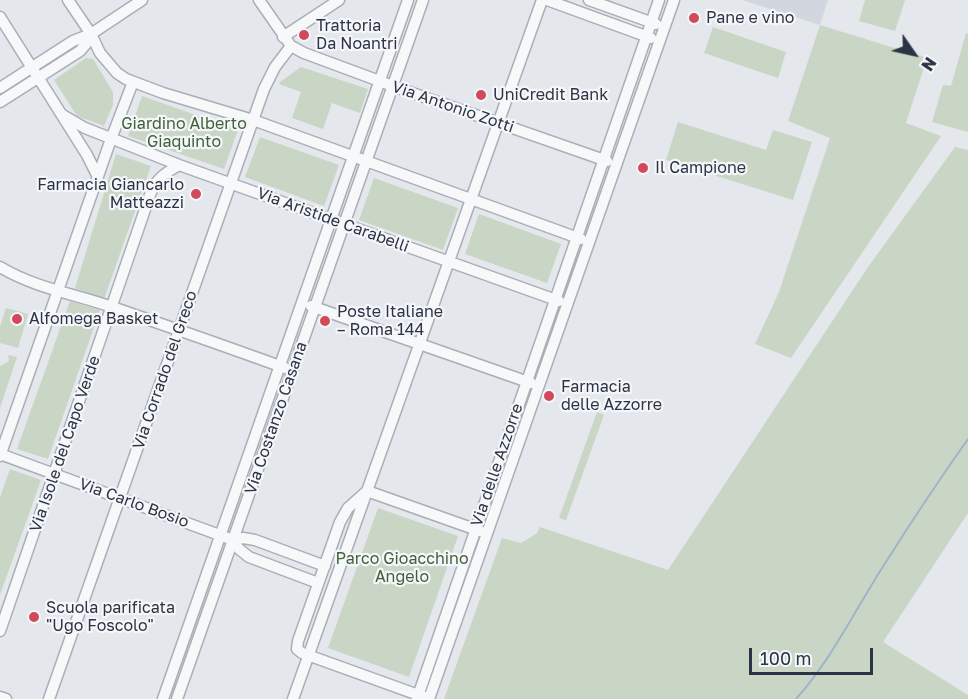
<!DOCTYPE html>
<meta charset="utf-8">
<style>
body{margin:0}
#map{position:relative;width:968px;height:699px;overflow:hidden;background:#e4e7ec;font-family:"Golos Text",sans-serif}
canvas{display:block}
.north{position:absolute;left:884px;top:24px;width:60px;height:60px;-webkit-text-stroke:4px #f4f6f9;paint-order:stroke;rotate:124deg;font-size:16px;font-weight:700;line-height:24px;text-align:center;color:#2b3445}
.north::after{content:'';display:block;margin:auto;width:21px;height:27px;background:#2b3445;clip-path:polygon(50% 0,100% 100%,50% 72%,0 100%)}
.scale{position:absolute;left:749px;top:648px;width:124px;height:27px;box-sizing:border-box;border:3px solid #2b3445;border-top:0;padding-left:8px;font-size:18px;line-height:21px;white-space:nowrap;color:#2b3445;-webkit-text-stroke:4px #f4f6f9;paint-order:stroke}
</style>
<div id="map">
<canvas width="968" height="699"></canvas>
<div class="north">N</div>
<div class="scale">100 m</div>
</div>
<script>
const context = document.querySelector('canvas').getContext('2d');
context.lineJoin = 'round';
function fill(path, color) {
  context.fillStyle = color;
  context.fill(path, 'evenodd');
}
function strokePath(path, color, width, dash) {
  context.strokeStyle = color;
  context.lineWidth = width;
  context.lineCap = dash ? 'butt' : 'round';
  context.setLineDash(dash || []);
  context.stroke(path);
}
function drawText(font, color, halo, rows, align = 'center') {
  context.font = font + ' "Golos Text",sans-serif';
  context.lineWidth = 4.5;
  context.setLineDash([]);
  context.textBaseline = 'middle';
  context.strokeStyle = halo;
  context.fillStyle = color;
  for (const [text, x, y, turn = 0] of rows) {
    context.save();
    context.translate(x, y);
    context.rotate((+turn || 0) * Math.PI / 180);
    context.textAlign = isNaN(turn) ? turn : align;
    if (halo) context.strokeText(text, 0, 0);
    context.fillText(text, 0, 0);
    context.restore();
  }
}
fill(new Path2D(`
 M742,0H828L820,25Z`), '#d2d6de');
fill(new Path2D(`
 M865,0H905L895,31L859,21Z
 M820,25L927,58L906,123L941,136L791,358L755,344L779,292L830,138L788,121Z
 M713,27L786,52L778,78L704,53Z
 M966,33L968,34V132L932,122L943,85L951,86Z
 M86,58L93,59L113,92V105L104,126L77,116L54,80Z
 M301,67L368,89L360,113L332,103L323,129L292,118L301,92L279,84L280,82Z
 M142,96L238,130L224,169L128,136Z
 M678,122L766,150L773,130L812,142L793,200L666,160Z
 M260,137L339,165L324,206L245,177Z
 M955,147L968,150V513L883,642L968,695V699H444L502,538L521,543L537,533L540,527L668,570L868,267Z
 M116,154L151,166L104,299L75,288Z
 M374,178L458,208L443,250L359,220Z
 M479,214L561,244L547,283L465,254Z
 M70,301L100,310L48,459L17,449Z
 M6,308L28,314L18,348L0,343V327Z
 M8,355L17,357L0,408V366L9,361Z
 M597,412L604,415L566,520L559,518Z
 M10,469L41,480L0,595V497Z
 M378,508L458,536L409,677L328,648Z`), '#c9d6c5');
strokePath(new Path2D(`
 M796,699C832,659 855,610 884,565C911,522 939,480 968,439`), '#9fb4cc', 2);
const minor = new Path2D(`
 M68,0L91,34L100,53L117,73L126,79L163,93L253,120L581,239
 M259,0L291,46L304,53L401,89L607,161
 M547,0L651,38
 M589,0L656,24
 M0,17L87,155L98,177
 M283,37L339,0
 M0,88L73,41L91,34L142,0
 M0,102L80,51L86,44L91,34
 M61,114L85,128L179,165L559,301
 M0,267C35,288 75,294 112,307C170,327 228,347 285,368
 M311,306L531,383
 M0,454L233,540L243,538L255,540L325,566
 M0,456L111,139L133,82
 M367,491L348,508L340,522L298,641L297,649L302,653L424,697
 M367,491L480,531
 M233,540L239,549L249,557L318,583
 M0,631L151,192C157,178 167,172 179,165
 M0,697L6,699
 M49,699L264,89L275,67L291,46
 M163,699L408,0
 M177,699L423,0
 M293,699L542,0
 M417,699L659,0
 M429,699L674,0`);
strokePath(minor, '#a9aeb7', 13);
strokePath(minor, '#f7f8fa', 10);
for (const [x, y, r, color] of [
 [694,18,6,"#d1495b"],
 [304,35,6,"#d1495b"],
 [481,95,6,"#d1495b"],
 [643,168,6,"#d1495b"],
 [196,194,6,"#d1495b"],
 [17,319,6,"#d1495b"],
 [325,321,6,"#d1495b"],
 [549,396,6,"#d1495b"],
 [34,617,6,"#d1495b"]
]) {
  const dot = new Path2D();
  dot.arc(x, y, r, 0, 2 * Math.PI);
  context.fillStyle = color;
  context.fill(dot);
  strokePath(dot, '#f4f6f9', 2);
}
drawText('16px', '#2b3445', '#f4f6f9', [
 ["Pane e vino",706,18],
 ["Trattoria",316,26],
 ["Da Noantri",316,44],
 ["UniCredit Bank",493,95],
 ["Il Campione",655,168],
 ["Farmacia Giancarlo",184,185,"right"],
 ["Matteazzi",184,203,"right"],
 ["Poste Italiane",337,312],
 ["– Roma 144",337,330],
 ["Alfomega Basket",29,319],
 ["Farmacia",561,387],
 ["delle Azzorre",561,405],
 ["Scuola parificata",46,608],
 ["\"Ugo Foscolo\"",46,626]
], 'left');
drawText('16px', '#2b3445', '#f4f6f9', [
 ["Via Antonio Zotti",453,107,19],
 ["Via Aristide Carabelli",333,220,20],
 ["Via Corrado del Greco",165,370,-71],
 ["Via Costanzo Casana",276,418,-71],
 ["Via Isole del Capo Verde",65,444,-71],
 ["Via delle Azzorre",497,465,-71],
 ["Via Carlo Bosio",134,503,20]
]);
drawText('16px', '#3f6138', '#f4f6f9', [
 ["Giardino Alberto",184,124],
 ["Giaquinto",184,142],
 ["Parco Gioacchino",402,559],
 ["Angelo",402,577]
]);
</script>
